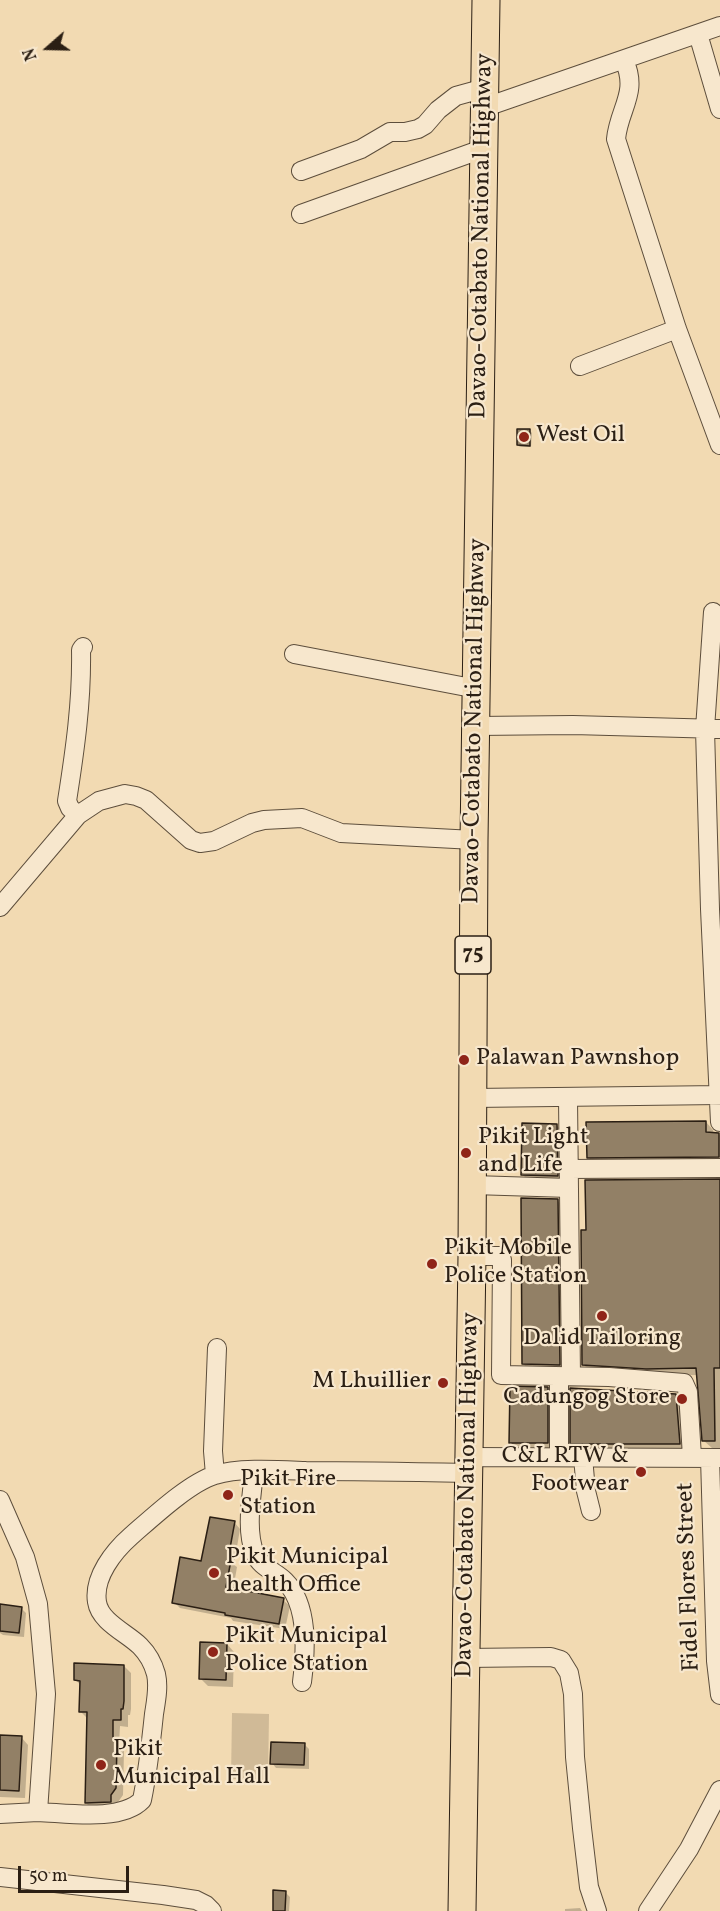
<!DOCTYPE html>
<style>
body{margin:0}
#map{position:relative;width:720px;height:1911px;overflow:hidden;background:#f2dab2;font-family:Vollkorn,serif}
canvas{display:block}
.north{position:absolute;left:18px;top:18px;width:60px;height:60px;-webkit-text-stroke:4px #f7e7cd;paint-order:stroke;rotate:250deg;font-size:16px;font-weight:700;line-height:24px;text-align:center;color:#2b1f14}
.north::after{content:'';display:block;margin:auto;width:21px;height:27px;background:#2b1f14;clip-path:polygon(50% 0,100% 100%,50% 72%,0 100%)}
.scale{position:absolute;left:18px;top:1866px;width:111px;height:27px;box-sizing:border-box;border:3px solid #2b1f14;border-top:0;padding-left:8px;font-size:18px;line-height:21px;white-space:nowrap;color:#2b1f14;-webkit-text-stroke:4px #f7e7cd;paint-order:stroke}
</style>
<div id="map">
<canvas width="720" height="1911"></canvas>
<div class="north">N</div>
<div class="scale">50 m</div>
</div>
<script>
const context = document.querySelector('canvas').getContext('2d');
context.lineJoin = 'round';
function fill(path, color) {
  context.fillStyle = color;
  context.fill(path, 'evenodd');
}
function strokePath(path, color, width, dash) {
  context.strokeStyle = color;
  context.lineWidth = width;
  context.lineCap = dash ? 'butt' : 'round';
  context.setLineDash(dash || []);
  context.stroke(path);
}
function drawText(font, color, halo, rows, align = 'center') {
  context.font = font + ' Vollkorn,serif';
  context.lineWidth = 4.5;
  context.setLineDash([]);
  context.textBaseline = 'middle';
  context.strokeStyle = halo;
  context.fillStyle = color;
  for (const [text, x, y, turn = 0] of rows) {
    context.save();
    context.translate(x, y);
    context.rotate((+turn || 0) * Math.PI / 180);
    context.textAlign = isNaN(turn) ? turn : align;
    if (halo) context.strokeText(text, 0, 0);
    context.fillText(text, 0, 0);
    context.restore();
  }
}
fill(new Path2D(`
 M232,1713L269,1714L268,1780L231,1779Z`), '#d0ba97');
fill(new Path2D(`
 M530,431L532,433L531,447H520L518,445Z
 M706,1122L713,1130L714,1134L720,1135V1164L596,1165L588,1157Z
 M556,1125L564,1132V1183L530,1182L523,1175Z
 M720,1181V1448H712L704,1441L698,1375L655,1376L591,1372L584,1365Z
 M557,1200L567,1210L569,1374L533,1373L523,1364Z
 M547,1389L554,1396V1450H518L511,1443Z
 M676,1395L682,1402L686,1450H578L572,1444Z
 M234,1522L240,1529L234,1565L237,1567L233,1590L283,1600L290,1606L285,1629L233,1621L231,1618L180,1608L174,1602Z
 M0,1606L21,1608L26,1613L24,1637L3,1635L0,1633Z
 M227,1644L234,1652L233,1687L208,1686L201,1679Z
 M124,1666L131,1673V1709L130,1715H128V1727L120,1726L119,1745L124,1751L123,1795L118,1802V1808L93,1810L86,1803L89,1720L81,1712V1686L76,1680Z
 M21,1737L28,1745L25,1798L0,1797V1739Z
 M305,1745L309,1749V1769L276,1768L272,1763Z
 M285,1892L290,1897L289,1911H274Z
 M580,1908L582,1911H565V1909Z`), '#0003');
const building = new Path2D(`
 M517,429H530V446L517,445Z
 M706,1121V1132L719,1133V1157L587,1158L586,1122Z
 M522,1123L557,1124L558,1176L521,1175Z
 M720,1179V1368H714L715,1441H702L696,1368L646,1369L582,1365L581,1230H586L585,1180Z
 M521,1198L558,1199L560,1365L522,1364Z
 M510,1386L548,1387V1443H509Z
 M570,1388L676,1394L680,1444H570Z
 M210,1517L235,1521L228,1559L231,1560L226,1587L284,1598L279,1624L225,1615V1613L172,1603L180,1557L201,1561Z
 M0,1604L22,1607L19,1633L0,1631Z
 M200,1642L227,1643L226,1680L199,1679Z
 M74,1663L124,1665V1701L123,1709H121V1720H113V1737L117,1742L116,1788L111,1795V1802L85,1803L87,1712H79L80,1681L74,1680Z
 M0,1735L22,1736L19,1791L0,1790Z
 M271,1742L305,1743L304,1765L270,1764Z
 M273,1890L286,1891L285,1911H273Z`);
fill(building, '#928066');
strokePath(building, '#2b1f14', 1.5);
const minor = new Path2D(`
 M698,34L720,109
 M624,60C639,93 619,108 616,139L677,329L720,445
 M483,108L720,26
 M301,171L361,149L390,132H405L418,129L425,125L438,110L456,96L485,88
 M301,214L485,148
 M580,366L677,329
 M713,612L705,729L710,909L720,1122
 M294,654L477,689
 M476,726L573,725L720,729
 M78,815L70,808L67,801C75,750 82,701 81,650L83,647
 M0,907L78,815L99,801L125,794L136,796L146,800L191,840L200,843L214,841L252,823L264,820L302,818L341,833L474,840
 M473,1098L720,1095
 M568,1098L571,1376
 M569,1169L720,1168
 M473,1185L569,1188
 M472,1256H500L502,1260L501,1375L609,1377L684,1383L688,1392L692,1457
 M559,1456V1377
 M470,1457L720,1458
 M583,1457L586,1491L591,1511
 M710,1458L716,1661L720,1695
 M254,1471C252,1497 245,1529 255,1554C260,1567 275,1571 285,1581C309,1605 306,1651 302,1682
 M215,1475L213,1451L217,1348
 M0,1500L25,1557L38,1604L46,1694L38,1812C67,1813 121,1822 142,1800C148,1771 151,1743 154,1714C156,1701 159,1687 156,1674C153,1663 148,1654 140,1646C127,1633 100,1622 97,1602C93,1577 114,1551 131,1536C153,1517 189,1483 215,1475C238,1467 281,1470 306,1471C360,1471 415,1472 469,1473
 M466,1658L551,1657L561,1660L569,1673L573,1694L575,1757L582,1828L589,1887L597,1911
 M0,1814L38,1812
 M0,1877L163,1895L196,1900L206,1905L212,1911
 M648,1911L689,1849L720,1790`);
const highway = new Path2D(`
 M462,1911L472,1256L474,840L486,0`);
strokePath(minor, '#5d4e3c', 20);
strokePath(highway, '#2b1f14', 29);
strokePath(minor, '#f7e7cd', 18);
strokePath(highway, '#f2dab2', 27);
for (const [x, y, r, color] of [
 [524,437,6,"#8f2418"],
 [464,1060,6,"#8f2418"],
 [466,1153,6,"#8f2418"],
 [432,1264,6,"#8f2418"],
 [602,1316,6,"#8f2418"],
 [443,1383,6,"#8f2418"],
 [682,1399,6,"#8f2418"],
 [641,1472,6,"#8f2418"],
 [228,1495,6,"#8f2418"],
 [214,1573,6,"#8f2418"],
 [213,1652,6,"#8f2418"],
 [101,1765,6,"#8f2418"]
]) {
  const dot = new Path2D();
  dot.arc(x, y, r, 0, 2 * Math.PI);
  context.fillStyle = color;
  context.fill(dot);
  strokePath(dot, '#f7e7cd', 2);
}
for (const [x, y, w] of [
 [473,955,36]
]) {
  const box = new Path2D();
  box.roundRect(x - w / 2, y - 19, w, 38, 4.5);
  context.fillStyle = '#f7e7cd';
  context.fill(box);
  strokePath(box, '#2b1f14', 1.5);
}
drawText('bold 22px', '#2b1f14', null, [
 ["75",473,955]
]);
drawText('24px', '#2b1f14', '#f7e7cd', [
 ["Davao-Cotabato National Highway",483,236,-89],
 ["Davao-Cotabato National Highway",476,721,-89],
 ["Davao-Cotabato National Highway",469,1495,-89],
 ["Fidel Flores Street",690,1577,-92]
]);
drawText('24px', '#2b1f14', '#f7e7cd', [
 ["West Oil",536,437],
 ["Palawan Pawnshop",476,1060],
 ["Pikit Light",478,1139],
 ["and Life",478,1167],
 ["Pikit Mobile",444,1250],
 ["Police Station",444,1278],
 ["Dalid Tailoring",602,1340,"center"],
 ["M Lhuillier",431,1383,"right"],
 ["Cadungog Store",670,1399,"right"],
 ["C&L RTW &",629,1458,"right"],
 ["Footwear",629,1486,"right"],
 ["Pikit Fire",240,1481],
 ["Station",240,1509],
 ["Pikit Municipal",226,1559],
 ["health Office",226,1587],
 ["Pikit Municipal",225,1638],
 ["Police Station",225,1666],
 ["Pikit",113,1751],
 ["Municipal Hall",113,1779]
], 'left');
</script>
